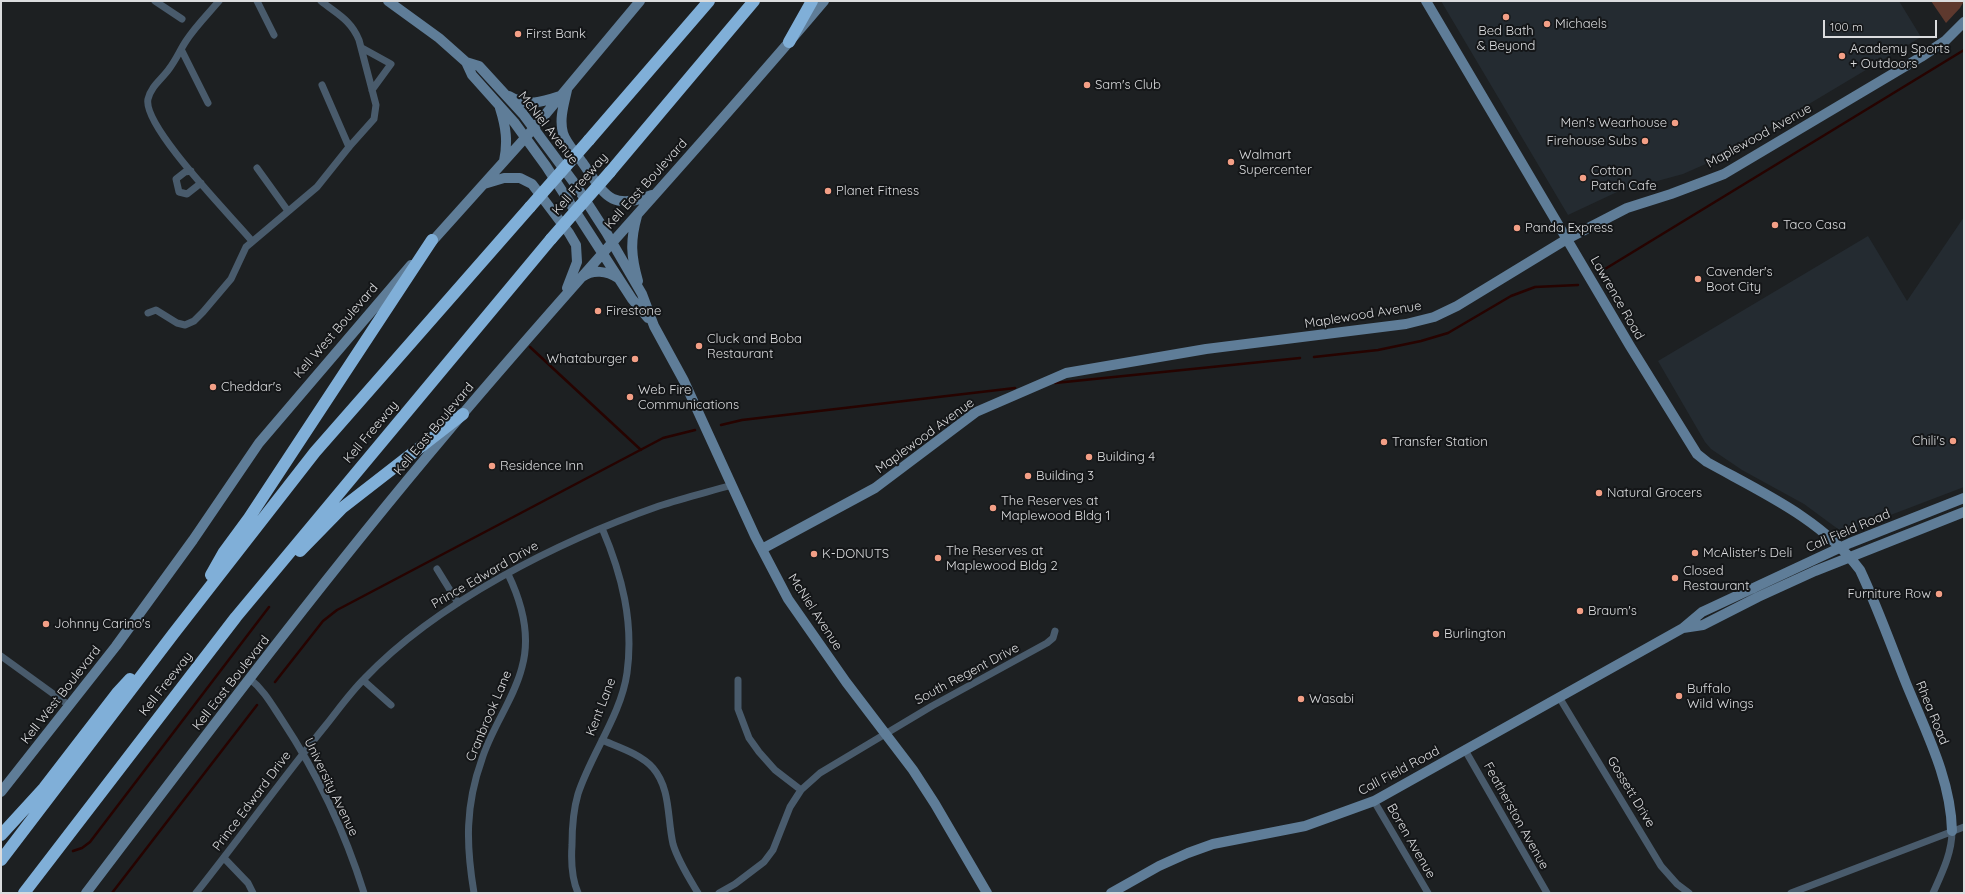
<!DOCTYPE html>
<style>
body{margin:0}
#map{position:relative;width:1965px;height:894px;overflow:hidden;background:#1d2022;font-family:Quicksand,sans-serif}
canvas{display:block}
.frame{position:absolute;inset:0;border:2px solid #dbdcde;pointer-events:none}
.scale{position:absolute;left:1823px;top:20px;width:114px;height:18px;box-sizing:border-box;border:2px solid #dbdcde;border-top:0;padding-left:5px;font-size:12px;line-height:14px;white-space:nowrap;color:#dbdcde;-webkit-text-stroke:3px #141618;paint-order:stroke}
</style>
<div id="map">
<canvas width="1965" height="894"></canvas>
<div class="frame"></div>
<div class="scale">100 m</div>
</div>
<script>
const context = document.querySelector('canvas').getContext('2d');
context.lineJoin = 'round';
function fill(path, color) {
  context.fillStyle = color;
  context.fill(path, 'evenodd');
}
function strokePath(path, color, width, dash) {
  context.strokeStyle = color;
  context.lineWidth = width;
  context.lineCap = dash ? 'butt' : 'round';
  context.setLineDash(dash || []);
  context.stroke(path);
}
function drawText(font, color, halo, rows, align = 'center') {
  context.font = font + ' Quicksand,sans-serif';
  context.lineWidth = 4;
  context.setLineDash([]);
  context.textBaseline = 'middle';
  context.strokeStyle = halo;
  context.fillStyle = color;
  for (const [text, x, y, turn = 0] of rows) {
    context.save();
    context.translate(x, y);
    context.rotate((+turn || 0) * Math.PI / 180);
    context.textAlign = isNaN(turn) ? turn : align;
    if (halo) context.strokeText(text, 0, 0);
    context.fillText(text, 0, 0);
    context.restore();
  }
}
fill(new Path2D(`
 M1441,1H1899L1921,37L1717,159L1683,174L1617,192L1568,215Z
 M1964,217V487L1846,532H1842L1804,504L1742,470L1711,449L1705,442L1658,361L1868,236L1907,301Z`), '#242b31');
fill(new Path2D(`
 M1931,1H1964L1960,8L1946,23Z`), '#5e392e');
strokePath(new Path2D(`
 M1605,269L1964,50
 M530,347L641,450
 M1314,357L1378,350L1421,341L1448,333L1511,296L1535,287L1578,285
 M1055,383L1300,358
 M721,425L742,420L1015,388
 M275,682L323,621L337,610L663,438L695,430
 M73,851L82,848L90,842L269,607
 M112,893L257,705`), '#260300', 2.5);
strokePath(new Path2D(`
 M155,1L182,19
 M219,1C208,14 195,27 186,41C180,50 176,60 169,69C162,79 151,86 148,99C142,126 232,217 252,241
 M257,1L274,35
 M362,48L391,64L372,90
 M182,51L208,103
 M322,85L349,147
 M257,168L288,211
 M191,171L185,172L176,179L179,192L187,194L201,183
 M148,313L156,310L177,323L185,325L194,321L203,312L231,279L246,247L317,187L349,147L374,119L376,105L359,40C351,20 337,14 321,1
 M437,569L458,603
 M1,656L70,706
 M250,679C264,690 272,705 282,720C317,773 345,832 364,893
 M363,680L391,705
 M738,680V709L749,738L759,752L775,770L801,790
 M1559,697L1661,866L1677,884L1689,893
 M602,740C618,747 641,754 653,768C671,789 667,818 673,844C678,861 689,878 698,893
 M1465,750L1547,893
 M1374,801L1428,893
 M224,858L248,883L253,893
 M196,893C240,838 281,780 326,725C338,710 350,693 364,679C437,602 559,541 659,506C683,498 708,492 732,485
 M474,893C466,845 465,806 482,759C492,727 514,699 522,667C531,635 522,603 508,574
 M578,893C572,879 571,860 572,845C572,828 573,811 578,794C591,754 621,715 627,673C634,622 622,575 602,528
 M719,893L735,884L764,862L773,850L790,807L801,790L820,773L932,706L1047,643L1053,638L1055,631
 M1791,893L1964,827
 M1933,893C1942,873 1952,853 1952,831`), '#495b6c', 7);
strokePath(new Path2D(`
 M388,1L439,38L466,62L472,75L514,122L546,166L632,299L648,318
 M1426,1L1630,346L1697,454L1707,462C1761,492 1822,519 1860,570C1877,606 1891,645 1906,683C1925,730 1951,779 1952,831
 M466,62L479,66L523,114L575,184L606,232L642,294L654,326L684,381L755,536L788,599L846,682L913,770L935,804L987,893
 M567,90C564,104 559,119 563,133C566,143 576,153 582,162C604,193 609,212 652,195
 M509,96C527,107 542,102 560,96
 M500,108C506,127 508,142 504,161
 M484,184L504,178H520L532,184L569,233L576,245L577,262L567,288
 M637,216C630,241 631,256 638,281
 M428,246L534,128L640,1
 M582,277C593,269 607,271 618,278
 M762,549L875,488L976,412L1066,373L1206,349L1406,324L1434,317L1457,306L1567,239L1627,208L1671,194L1724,174L1921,57L1945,41L1964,22
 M1683,628L1703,625L1758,597L1815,571L1964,512
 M1,792L116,646L193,540L259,443L411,265
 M86,893C203,739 320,583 445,435C568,288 700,148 824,1
 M1111,893L1159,866L1188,853L1213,844L1305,826L1374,801L1683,628L1702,612L1850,543L1964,498`), '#5f7d98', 10);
strokePath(new Path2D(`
 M789,42L812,1
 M589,140L709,1
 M610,172L754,1
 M300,551L342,508L463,414
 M211,575L224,552L249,518L432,240
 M1,835L44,788L118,692L130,679
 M1,860L174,633L315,452L530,207
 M24,893L236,617L551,239`), '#80afd8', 12);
strokePath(new Path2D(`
 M530,207L589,140
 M551,239L610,172`), '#80afd8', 12);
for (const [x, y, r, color] of [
 [1506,17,4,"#f39f86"],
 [1547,24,4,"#f39f86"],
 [518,34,4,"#f39f86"],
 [1842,56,4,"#f39f86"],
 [1087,85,4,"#f39f86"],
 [1675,123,4,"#f39f86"],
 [1645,141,4,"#f39f86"],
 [1231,162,4,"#f39f86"],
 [1583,178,4,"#f39f86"],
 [828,191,4,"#f39f86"],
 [1775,225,4,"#f39f86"],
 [1517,228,4,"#f39f86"],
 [1698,279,4,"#f39f86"],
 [598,311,4,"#f39f86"],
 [699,346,4,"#f39f86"],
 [635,359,4,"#f39f86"],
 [213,387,4,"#f39f86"],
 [630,397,4,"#f39f86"],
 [1953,441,4,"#f39f86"],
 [1384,442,4,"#f39f86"],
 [1089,457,4,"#f39f86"],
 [492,466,4,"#f39f86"],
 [1028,476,4,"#f39f86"],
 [1599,493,4,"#f39f86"],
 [993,508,4,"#f39f86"],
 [1695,553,4,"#f39f86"],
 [814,554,4,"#f39f86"],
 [938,558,4,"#f39f86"],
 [1675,578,4,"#f39f86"],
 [1939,594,4,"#f39f86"],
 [1580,611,4,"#f39f86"],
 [46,624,4,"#f39f86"],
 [1436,634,4,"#f39f86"],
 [1679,696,4,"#f39f86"],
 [1301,699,4,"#f39f86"]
]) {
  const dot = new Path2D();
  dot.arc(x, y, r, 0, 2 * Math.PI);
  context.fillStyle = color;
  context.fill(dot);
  strokePath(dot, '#141618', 1.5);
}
drawText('13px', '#dbdcde', '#141618', [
 ["Michaels",1555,24],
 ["Bed Bath",1506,31,"center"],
 ["& Beyond",1506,46,"center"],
 ["First Bank",526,34],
 ["Academy Sports",1850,49],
 ["+ Outdoors",1850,64],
 ["Sam's Club",1095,85],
 ["Men's Wearhouse",1667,123,"right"],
 ["Firehouse Subs",1637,141,"right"],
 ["Walmart",1239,155],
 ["Supercenter",1239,170],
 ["Cotton",1591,171],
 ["Patch Cafe",1591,186],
 ["Planet Fitness",836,191],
 ["Taco Casa",1783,225],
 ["Panda Express",1525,228],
 ["Cavender's",1706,272],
 ["Boot City",1706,287],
 ["Firestone",606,311],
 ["Cluck and Boba",707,339],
 ["Restaurant",707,354],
 ["Whataburger",627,359,"right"],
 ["Cheddar's",221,387],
 ["Web Fire",638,390],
 ["Communications",638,405],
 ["Chili's",1945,441,"right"],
 ["Transfer Station",1392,442],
 ["Building 4",1097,457],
 ["Residence Inn",500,466],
 ["Building 3",1036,476],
 ["Natural Grocers",1607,493],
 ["The Reserves at",1001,501],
 ["Maplewood Bldg 1",1001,516],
 ["The Reserves at",946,551],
 ["Maplewood Bldg 2",946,566],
 ["McAlister's Deli",1703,553],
 ["K-DONUTS",822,554],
 ["Closed",1683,571],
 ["Restaurant",1683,586],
 ["Furniture Row",1931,594,"right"],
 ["Braum's",1588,611],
 ["Johnny Carino's",54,624],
 ["Burlington",1444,634],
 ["Buffalo",1687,689],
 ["Wild Wings",1687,704],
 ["Wasabi",1309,699]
], 'left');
drawText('13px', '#dbdcde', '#141618', [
 ["McNiel Avenue",548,128,52],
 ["Maplewood Avenue",1759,136,-29],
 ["Kell Freeway",580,184,-49],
 ["Kell East Boulevard",646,184,-48],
 ["Lawrence Road",1617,298,60],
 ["Maplewood Avenue",1363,315,-9],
 ["Kell West Boulevard",336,331,-49],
 ["Kell East Boulevard",434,429,-50],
 ["Kell Freeway",371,432,-50],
 ["Maplewood Avenue",925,436,-36],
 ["Call Field Road",1848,531,-23],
 ["Prince Edward Drive",485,575,-30],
 ["McNiel Avenue",815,612,57],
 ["South Regent Drive",967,674,-28],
 ["Kell East Boulevard",231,683,-52],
 ["Kell Freeway",166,684,-52],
 ["Kell West Boulevard",61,695,-52],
 ["Kent Lane",601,707,-69],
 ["Rhea Road",1932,713,68],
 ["Cranbrook Lane",489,716,-67],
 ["Call Field Road",1399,771,-28],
 ["University Avenue",331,787,64],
 ["Gossett Drive",1631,792,59],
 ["Prince Edward Drive",252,801,-53],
 ["Featherston Avenue",1516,816,61],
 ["Boren Avenue",1411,841,60]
]);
</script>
